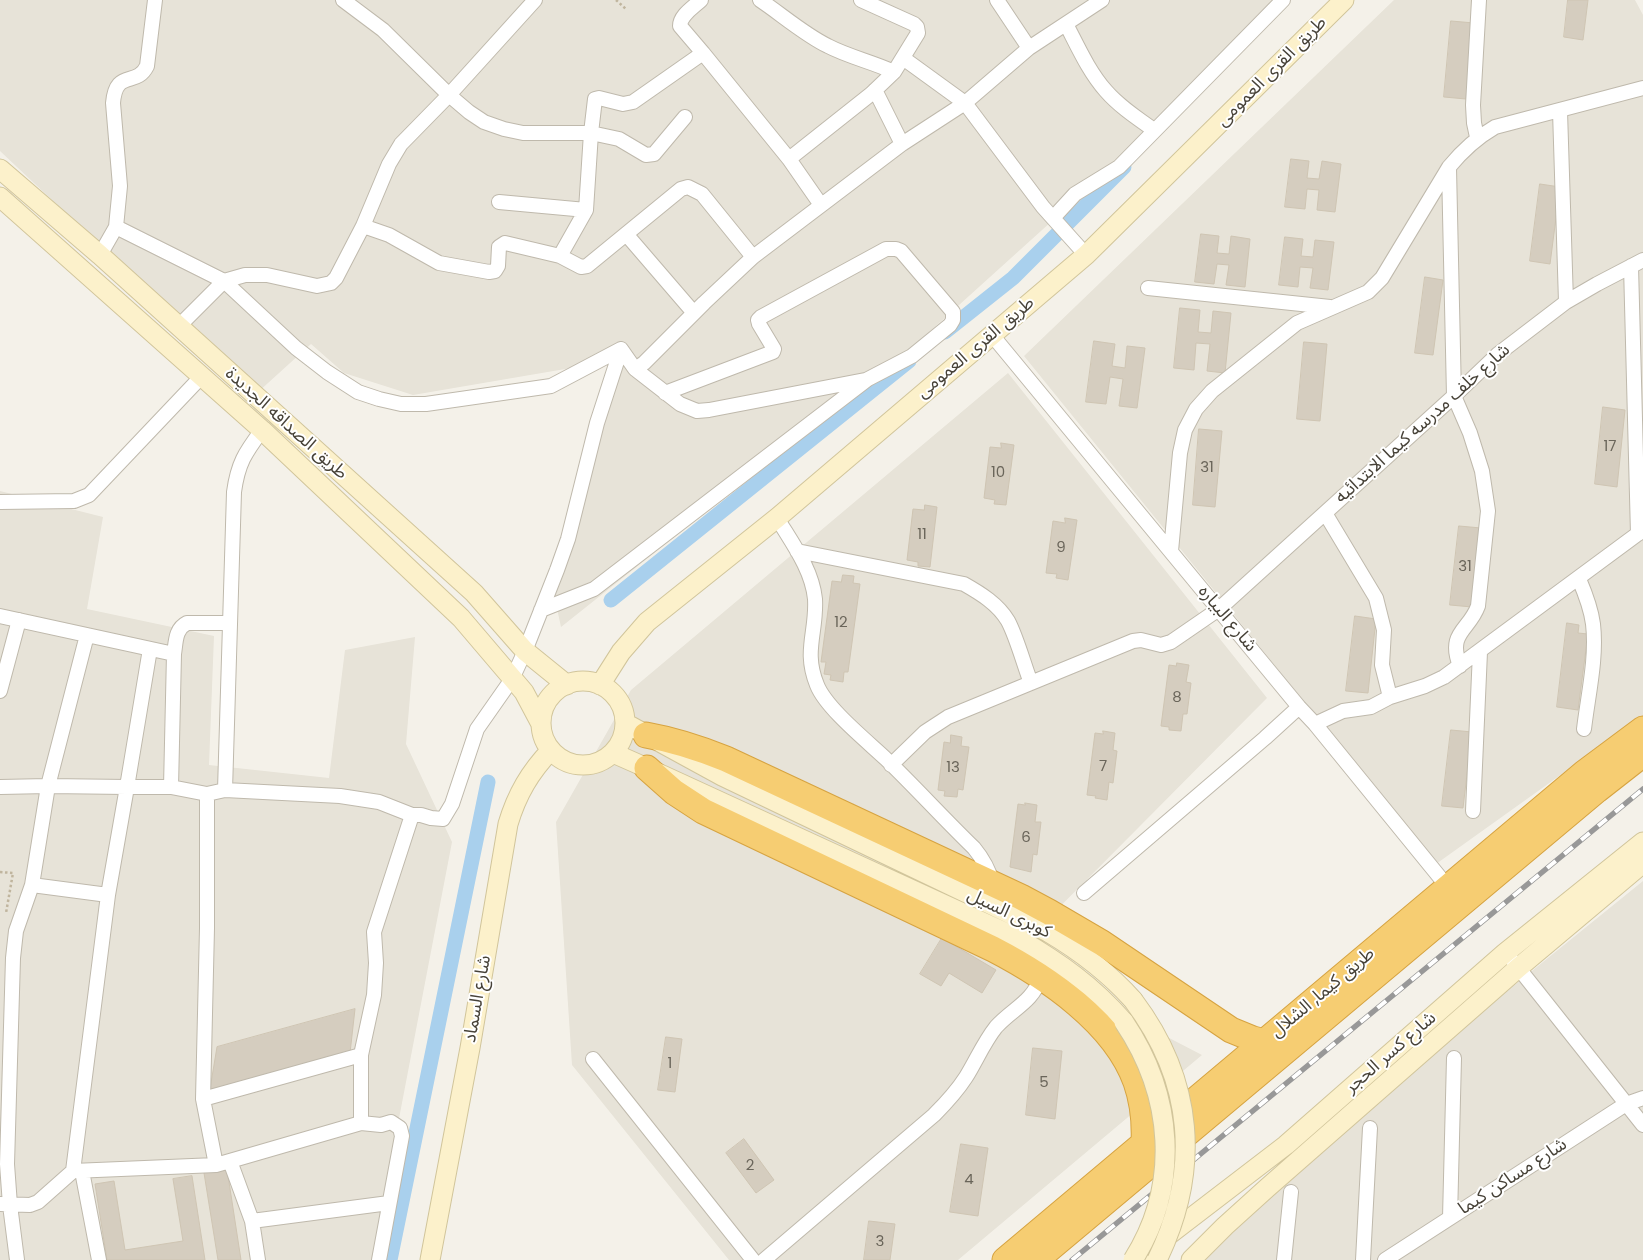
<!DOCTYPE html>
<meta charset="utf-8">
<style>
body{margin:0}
canvas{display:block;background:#f4f1e9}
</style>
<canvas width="1643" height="1260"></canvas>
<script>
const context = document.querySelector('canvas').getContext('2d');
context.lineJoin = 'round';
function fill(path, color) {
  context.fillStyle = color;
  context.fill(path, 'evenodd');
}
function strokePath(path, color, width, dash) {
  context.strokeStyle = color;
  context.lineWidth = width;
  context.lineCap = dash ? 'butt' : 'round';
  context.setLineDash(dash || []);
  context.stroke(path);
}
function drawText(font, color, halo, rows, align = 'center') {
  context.font = font + ' Poppins,"Noto Sans Arabic",sans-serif';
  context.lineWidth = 4;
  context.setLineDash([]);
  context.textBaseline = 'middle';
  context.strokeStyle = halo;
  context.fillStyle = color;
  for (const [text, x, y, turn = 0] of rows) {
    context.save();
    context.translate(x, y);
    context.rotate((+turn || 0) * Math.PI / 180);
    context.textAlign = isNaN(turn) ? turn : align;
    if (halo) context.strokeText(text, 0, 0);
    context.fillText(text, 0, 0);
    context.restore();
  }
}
fill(new Path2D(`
 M0,0H1275L1114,165L907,352L561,627L553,590L612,361L413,395L344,373L311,344L257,393L0,151Z
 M1394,0H1635L1643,15V716L1436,864L1024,356Z
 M1008,373L1267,698L1011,956L1202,1055L958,1260H729L572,1065L556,822L631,690Z
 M0,491L103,517L87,609L214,636L209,765L329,778L345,650L415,637L406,744L452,842L383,1202L374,1260H0Z
 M1643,881V1260H1192L1506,992Z`), '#e7e3d8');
strokePath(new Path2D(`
 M945,332L1013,278L1124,167
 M611,600L909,361
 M390,1260L488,782`), '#a9d0ed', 15);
const building = new Path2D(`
 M1568,0H1588L1583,40L1564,37Z
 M1451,21L1474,23L1466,99L1444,97Z
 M1291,159L1309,161L1307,178L1319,179L1322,161L1341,164L1335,212L1317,210L1319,190L1307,189L1305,209L1285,207Z
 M1540,184L1560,187L1550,264L1530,261Z
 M1201,234L1219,236L1217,253L1229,254L1231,236L1250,239L1245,287L1226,285L1229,265L1217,264L1214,284L1195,282Z
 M1285,237L1303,239L1301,256L1313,257L1315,240L1334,242L1328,290L1310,288L1313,268L1300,267L1298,287L1279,285Z
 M1425,277L1443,280L1433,355L1415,353Z
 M1180,308L1200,310L1198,332L1211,333L1213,311L1231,313L1225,373L1207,371L1210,344L1196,343L1194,370L1174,368Z
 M1094,341L1115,344L1112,366L1125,368L1127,346L1145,348L1137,408L1119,406L1123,379L1110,377L1106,404L1086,402Z
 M1304,342L1327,344L1320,421L1297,419Z
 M1603,407L1625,410L1617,487L1595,484Z
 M1199,429L1222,431L1215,507L1193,505Z
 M1001,443L1014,445L1006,505L994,504L995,500L984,498L990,447L1001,448Z
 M925,505L937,507L930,567L918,566V562L907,560L913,509L924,510Z
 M1065,518L1077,520L1068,580L1056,578L1057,574L1046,573L1053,521L1065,523Z
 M1459,526L1481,528L1472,607L1450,605Z
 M843,575L854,576L853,583L860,584L848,672H844L843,682L830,680L831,675L824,674L826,662H821L832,581L841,582Z
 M1355,616L1376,619L1368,693L1346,691Z
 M1567,623L1579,625L1578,633L1588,634L1578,710L1557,707Z
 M1177,663L1189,665L1186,682L1191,683L1187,714H1183L1181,731L1169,730V727L1161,726L1169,665L1176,666Z
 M1451,730L1472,732L1463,808L1442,806Z
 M1103,731L1115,733L1113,750L1117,751L1113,783L1109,782L1107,800L1095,798L1096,796L1087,795L1095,733L1103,734Z
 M951,735L962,737L961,746L969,747L963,790L958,789L957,797L944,796L945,791L938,790L944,742L950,743Z
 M1025,803L1037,805L1035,822H1041L1037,855L1033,854L1031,872L1010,867L1018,804L1025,805Z
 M942,938L996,970L982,993L949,973L941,986L920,974Z
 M355,1009L350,1053L209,1095L217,1047Z
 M666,1037L682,1039L675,1092L658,1090Z
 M1033,1048L1062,1051L1055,1119L1026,1115Z
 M744,1139L774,1180L756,1193L726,1153Z
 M961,1144L988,1148L978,1216L950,1212Z
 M227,1169L241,1260H218L204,1173Z
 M192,1176L205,1260H107L95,1184L114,1181L125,1250L183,1241L173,1179Z
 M869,1221L895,1224L890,1260H864Z`);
fill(building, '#d5cdbf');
strokePath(building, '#cfc5b3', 1);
const street = new Path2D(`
 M155,0L147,66C136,88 116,68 113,103L120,186L116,227L224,281L296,348L327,372L358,392L379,399L401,404H426L551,386L621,349L635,369L644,363L704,303L753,257L902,144L965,103L1029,48L1102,0
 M343,0L383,30L449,95L469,112L484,122L504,129L523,133H591L619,139L646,155L654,154L685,117
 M760,0C781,14 805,35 828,46C849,57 873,62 894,72
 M997,0L1029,48
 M1066,24C1078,47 1089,72 1106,91C1119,106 1137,118 1154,130
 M703,53L789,159
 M903,58L965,103L1043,207L1086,255
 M875,90L902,144
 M1560,111L1566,302
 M1477,137L1474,123L1473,105L1479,0
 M1449,168L1454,396L1470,433L1482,471L1488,511L1478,606C1469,631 1447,632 1460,666
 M499,202L586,210
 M821,205L789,159L871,94L894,72L918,33L917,27L914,24L861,0
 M1053,218L1075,194L1119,167L1283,0
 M363,226L389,235L439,263L489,272L495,271L498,266L499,247L505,243L560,256L581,267L587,266L681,189L688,187L702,194L753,257
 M626,234L694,313
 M100,255L116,227
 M560,256L586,210L591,133L595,99L599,98L623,104L633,102L703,53L680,26C680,15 694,7 701,0
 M1631,266L1638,534
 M1148,288L1330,307
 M178,327L224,281L245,275H267L317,286L331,283L336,278L363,226L389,164L401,144L449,95L535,0
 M992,335L1299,707L1315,724L1451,891
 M635,369L680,404L697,411L709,410L865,380
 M0,502L74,501L89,495L202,376
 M1325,513L1376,598L1384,630L1382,665L1390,697
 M777,518C792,543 812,569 815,599C817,632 803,651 817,685C826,708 867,741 886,759C916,788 944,819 974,848C984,860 989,870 993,884
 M797,551L964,584C980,593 998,604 1008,621C1017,638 1024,665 1031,683
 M1171,551L1180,453L1185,430L1196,409L1212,391L1297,323L1368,292L1382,278L1449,167C1463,150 1476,138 1495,127L1643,88
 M1579,579C1585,593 1591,608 1593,624C1597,658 1588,695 1584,729
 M541,610L594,589L868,379L912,356L950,325L953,320V312L901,251L896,249H886L761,317L758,320L759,324L774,349L773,352L665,393
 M0,616L174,654
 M150,649L127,787H171L207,794L225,790L340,796L379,802L412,815H421L431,818L443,819L452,804L477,729L512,679L525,651L557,570L568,539L597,423L621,349
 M0,691L19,620
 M1315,724L1343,711L1371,707L1390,697L1425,686L1444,677L1643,530
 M891,765L925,732L948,717L1133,641L1141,640L1161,645L1171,642L1219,609L1454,396L1498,354L1566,302L1597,284L1643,260
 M0,787L48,786L127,787L108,895L73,1171
 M171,787L174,654C176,642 175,629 187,623H230
 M225,790L234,492C238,463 245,453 262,430
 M207,794V928L203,1099L216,1165
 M1473,811L1480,652
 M32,885L108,895
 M1084,893L1265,738L1299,707
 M1513,961L1643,1125
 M593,1059L753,1260
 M203,1099L361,1055
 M361,1123V1055L374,995L376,963L374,932L412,815
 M230,1161L252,1221L258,1260
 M82,1171L99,1260
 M0,1204L30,1205L38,1202L73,1171L216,1165L361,1123L381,1125L391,1122L400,1128L402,1136L379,1260
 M1450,1218L1454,1058
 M252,1221L389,1203
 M17,1260L10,1205L7,1164L13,958L16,931L32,885L48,786L87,635
 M764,1260L934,1115C946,1103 957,1091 966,1077C976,1061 984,1042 996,1027C1013,1008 1032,1003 1041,977
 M1284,1260L1291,1192
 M1363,1260L1370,1128
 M1385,1260L1626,1104L1643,1098`);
const secondary = new Path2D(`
 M0,169L100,255L474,593L525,651L567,685
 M0,197L262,430L461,618L524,692L541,724
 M541 723a42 42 0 1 1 84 0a42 42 0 1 1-84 0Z
 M600,685L621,652L647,622L777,518L1086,255L1344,0
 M625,723L722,776L1048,932C1080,951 1108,972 1133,1000
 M613,753L647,768L1019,939C1060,963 1093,986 1124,1022
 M430,1260L470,1048L508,824C517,794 530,772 551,750
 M1136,1260L1286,1145L1505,953L1643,842
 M1191,1260L1225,1226L1267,1188L1518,968L1643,863`);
const highway = new Path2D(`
 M646,735C674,740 699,748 726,759L1021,897L1049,912L1102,943L1231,1030L1253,1039L1265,1042
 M647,768L674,792L703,811L993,949C1047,977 1115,1023 1136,1082C1143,1102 1145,1122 1144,1143
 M1005,1260L1584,773L1643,729
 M1036,1260L1597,790L1643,754`);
strokePath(street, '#bfb9ac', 16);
strokePath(secondary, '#d1c59b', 21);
strokePath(highway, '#d6a341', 27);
strokePath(new Path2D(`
 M616,0L627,10
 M0,872L13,873L6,913`), '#c0b59e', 2.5, [2.5, 2.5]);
strokePath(street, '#fff', 14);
strokePath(secondary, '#fcf1cb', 19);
strokePath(highway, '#f6cd72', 25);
const rail = new Path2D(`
 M1072,1260L1643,789`);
strokePath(rail, '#989898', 5.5);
strokePath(rail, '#fff', 4, [11]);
const secondaryBridge = new Path2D(`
 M1133,1000C1194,1081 1201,1170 1157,1260
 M1124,1022C1173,1095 1181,1184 1133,1260`);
strokePath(secondaryBridge, '#d1c59b', 21, []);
strokePath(secondaryBridge, '#fcf1cb', 19);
drawText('15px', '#6a655a', null, [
 ["17",1610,447],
 ["31",1207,468],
 ["10",998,473],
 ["11",922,535],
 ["9",1061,548],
 ["31",1465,567],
 ["12",841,623],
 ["8",1177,698],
 ["7",1103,767],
 ["13",953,768],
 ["6",1026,838],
 ["1",670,1064],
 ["5",1044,1083],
 ["2",750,1166],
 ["4",969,1180],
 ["3",880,1242]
]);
drawText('18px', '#474238', '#fff', [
 ["طريق القرى العمومى",1272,72,-45],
 ["طريق القرى العمومى",976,348,-40],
 ["طريق الصداقه الجديدة",286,424,42],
 ["شارع خلف مدرسه كيما الابتدائيه",1423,424,-42],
 ["شارع البياره",1227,619,50],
 ["كوبرى السيل",1009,914,26],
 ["طريق كيما, الشلال",1323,993,-40],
 ["شارع السماد",478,999,-80],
 ["شارع كسر الحجر",1391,1053,-41],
 ["شارع مساكن كيما",1513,1177,-33]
]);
</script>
